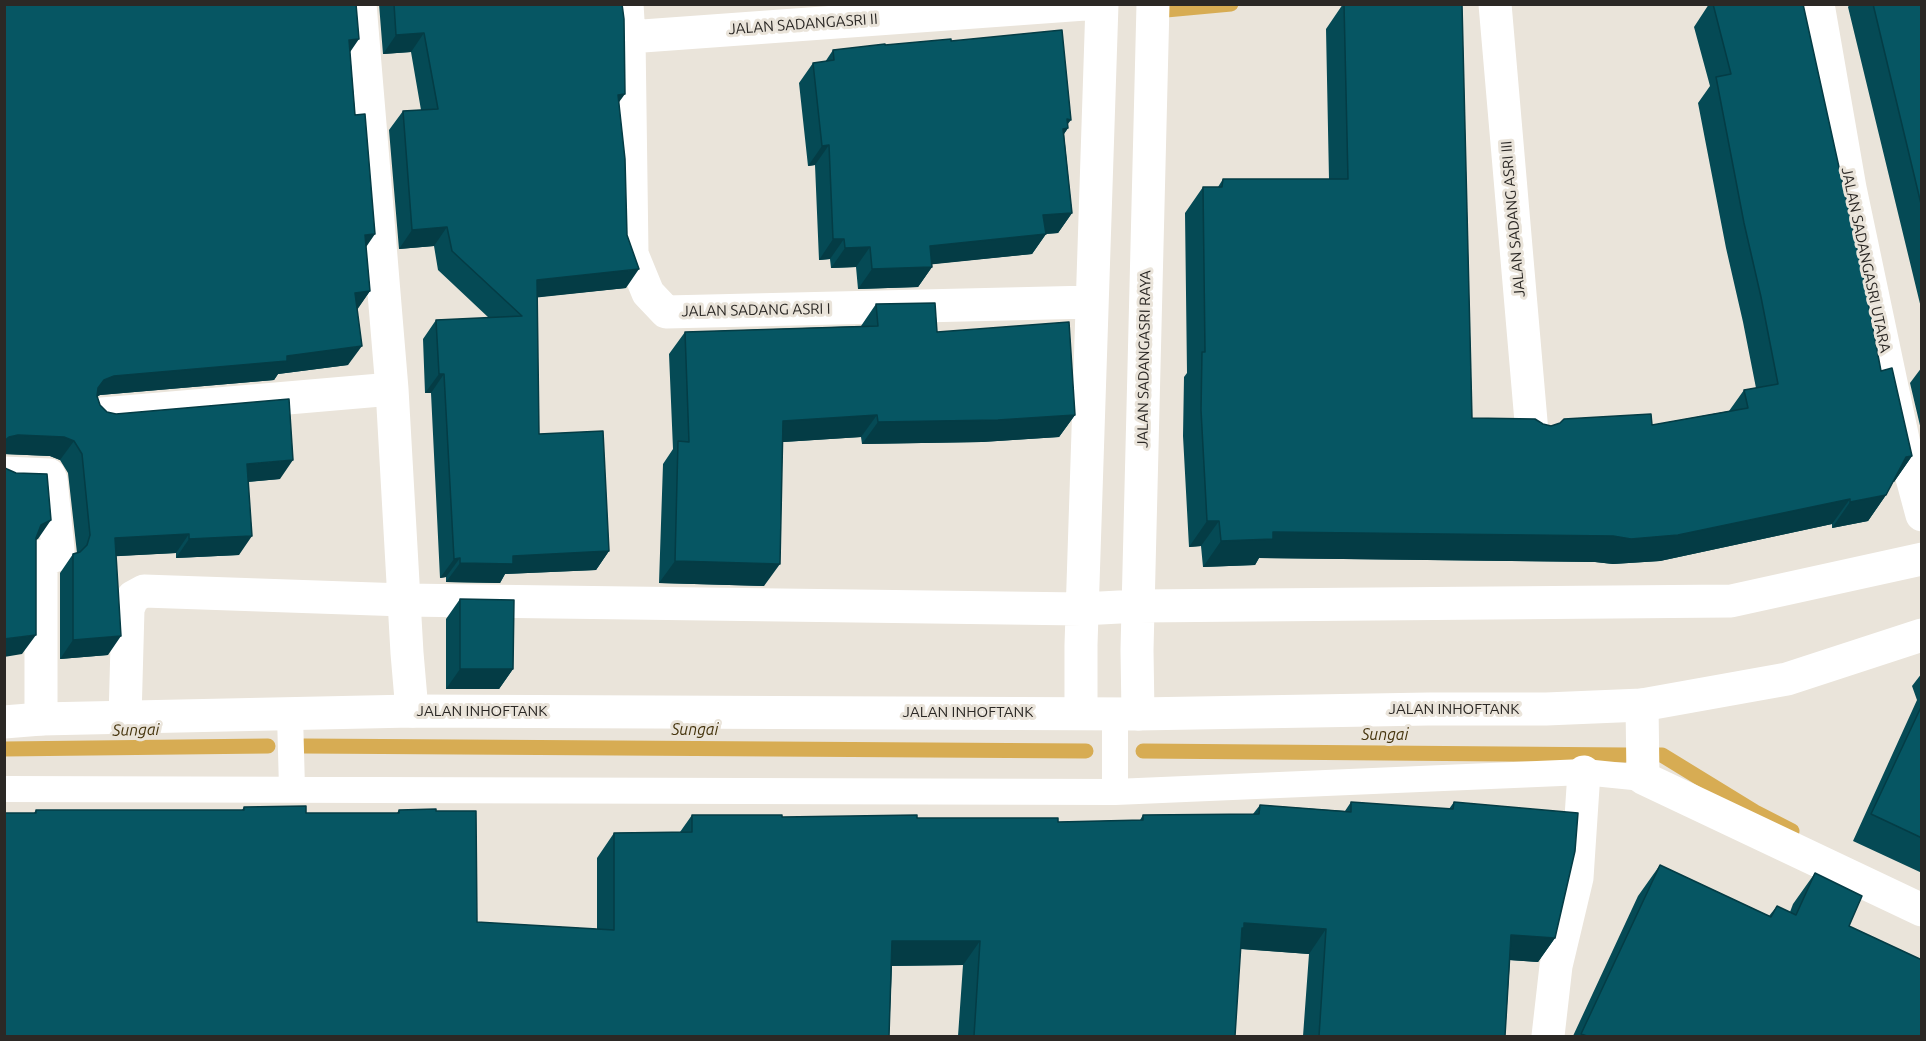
<!DOCTYPE html>
<style>
body{margin:0}
#map{position:relative;width:1926px;height:1041px;overflow:hidden;background:#eae4da;font-family:Ubuntu,sans-serif}
canvas{display:block}
.frame{position:absolute;inset:0;border:6px solid #2b2825;pointer-events:none}
</style>
<div id="map">
<canvas width="1926" height="1041"></canvas>
<div class="frame"></div>
</div>
<script>
const context = document.querySelector('canvas').getContext('2d');
context.lineJoin = 'round';
function strokePath(path, color, width, dash) {
  context.strokeStyle = color;
  context.lineWidth = width;
  context.lineCap = dash ? 'butt' : 'round';
  context.setLineDash(dash || []);
  context.stroke(path);
}
function fill(path, color) {
  context.fillStyle = color;
  context.fill(path, 'evenodd');
}
function drawText(font, color, halo, rows, align = 'center') {
  context.font = font + ' Ubuntu,sans-serif';
  context.lineWidth = 6;
  context.setLineDash([]);
  context.textBaseline = 'middle';
  context.strokeStyle = halo;
  context.fillStyle = color;
  for (const [text, x, y, turn = 0] of rows) {
    context.save();
    context.translate(x, y);
    context.rotate((+turn || 0) * Math.PI / 180);
    context.textAlign = isNaN(turn) ? turn : align;
    if (halo) context.strokeText(text, 0, 0);
    context.fillText(text, 0, 0);
    context.restore();
  }
}
strokePath(new Path2D(`
 M1166,10L1231,4
 M304,746L1086,751
 M4,749L268,746
 M1143,751L1626,755
 M1650,755H1662L1755,812L1792,831`), '#d7ac53', 15);
strokePath(new Path2D(`
 M1115,714V792
 M290,715L292,788
 M4,789L1115,792L1584,772L1643,778`), '#fff', 26);
strokePath(new Path2D(`
 M360,4L392,389L407,653L412,711
 M627,4L629,37L632,254L648,293L666,312L1092,302
 M1495,4L1532,433
 M1818,4L1850,188L1908,463L1922,515
 M629,37L1085,4
 M102,414L392,389
 M4,473L49,475L51,480L58,549V554L54,556H42L41,557V719
 M1081,713V645L1102,4
 M1138,714L1137,650L1153,4
 M125,718L128,609L133,597L144,591L404,600L1082,609L1138,606L1731,601L1922,559
 M1548,1036L1556,966L1577,878L1584,772`), '#fff', 33);
strokePath(new Path2D(`
 M1642,705L1643,778L1922,910`), '#fff', 33);
strokePath(new Path2D(`
 M4,722L41,719L412,711L1138,714L1429,709H1546L1642,705L1787,679L1922,635`), '#fff', 33);
fill(new Path2D(`
 M4,4L350,52L366,247L370,291L357,309L348,365L278,374L274,380L100,395L97,397L100,405L107,412L280,479L248,482L239,555L176,558V553L116,556L108,655L60,659V573L73,554L77,553L68,473L60,460L50,456L4,454Z
 M379,4H622L619,103L626,288L537,297L539,434L609,551L596,570L505,574L500,583L446,582V577L440,578L431,393H425L423,339L436,320L489,318L438,270L434,246L399,249L389,130L403,111L421,110L411,52L383,54Z
 M1343,4H1462L1472,418L1551,426L1652,425L1729,411L1744,390L1756,388L1743,322L1726,248L1698,103L1710,86L1694,27L1709,4H1803L1881,371L1912,456L1894,482H1893L1886,495L1868,521L1832,528V524L1660,561L1613,564L1595,562L1259,558L1255,565L1203,567L1201,546L1189,547L1183,436L1184,377L1187,373L1185,213L1203,187H1218L1223,179H1329L1326,29Z
 M1850,4H1922V312L1848,7Z
 M951,41L1068,124V128L1064,134L1072,213L1058,233L1046,234L1032,254L931,264L932,267L918,287L858,289L856,267L831,268L830,259L819,260L815,165L808,166L799,83L813,63L825,62L833,50Z
 M876,304L937,332L1075,415L1059,437L982,442L862,444L861,437L783,442L764,586L659,583L663,464L673,449L669,354L685,332L861,326Z
 M1922,367V434L1910,383Z
 M460,599L513,669L499,689H446V619Z
 M1922,673V873L1853,841L1917,700L1912,686Z
 M1351,802L1449,809L1454,802L1555,938L1538,962L1510,960L1505,1036H1303L1309,954L1240,949L1235,1036H958L963,965L892,966L889,1036L34,813L36,810H242L244,807L306,813H397L399,810L477,922L597,929V858L614,833L680,832L692,815L782,817L917,818L1058,822L1140,820L1143,815L1253,814L1260,805L1345,811Z
 M1660,865L1769,916L1777,906L1790,912L1793,904L1815,873L1922,1036H1573L1638,896Z`), '#054a55');
fill(new Path2D(`
 M424,33L411,52L383,54L396,35Z
 M359,39L346,58L349,40Z
 M625,94L611,113L618,95Z
 M1067,119L1071,120L1064,129L1068,128L1054,148Z
 M829,145L815,165L808,166L822,146Z
 M1072,213L1058,233L1029,235L1043,215Z
 M447,227L434,246L399,249L412,230Z
 M375,234L362,253L365,235Z
 M1046,234L1032,254L916,266L930,246Z
 M833,239H844L830,259L819,260Z
 M870,247L856,267L831,268L845,248Z
 M932,267L918,287L858,289L872,269Z
 M639,269L626,288L523,299L537,280Z
 M370,291L357,310L355,293Z
 M362,346L348,365L278,374L274,380L100,395L91,399L85,407L104,380L114,376L287,356Z
 M439,374H444L431,393H425Z
 M877,415L861,437L768,443L783,421Z
 M1075,415L1059,437L982,442L862,444L878,422Z
 M18,435L64,437L74,441L60,460L50,456L4,454V441L9,437Z
 M1912,456L1894,482L1888,483L1906,457Z
 M293,460L280,479L234,483L247,464Z
 M1886,495L1868,521L1832,528L1850,502Z
 M1850,499L1832,524L1660,561L1613,564L1595,562L1259,558L1255,565L1203,567L1221,541L1273,532Z
 M51,520L38,539L28,544L41,525Z
 M1207,521H1219L1201,546L1189,547Z
 M189,534L176,553L102,557L115,538Z
 M252,536L239,555L176,558L189,539Z
 M609,551L596,570L505,574L500,583L446,582L460,563L513,556Z
 M460,558L446,577L440,578L454,559Z
 M675,561L780,564L764,586L659,583Z
 M36,635L22,654L4,657V639Z
 M121,636L108,655L60,659L73,640Z
 M460,669H513L499,689H446Z
 M1244,923L1326,929L1309,954L1230,948Z
 M1511,935L1555,938L1538,962L1494,959Z
 M892,941H980L963,965L875,966Z`), '#043c45');
const building = new Path2D(`
 M4,4H356L359,39L349,40L355,115L365,114L375,234L365,235L370,291L355,293L362,346L287,356V361L114,376L104,380L98,388L97,396L100,405L107,412L116,414L289,399L293,460L247,464L252,536L189,539V534L115,538L121,636L73,640V554L80,552L87,545L90,535L82,454L74,441L64,437L18,435L9,437L4,441Z
 M394,4H622L624,19L625,94L618,95L625,159L627,235L639,269L537,280L539,434L603,431L609,551L513,556V564L460,563V558L454,559L444,374H439L436,320L522,316L452,251L447,227L412,230L403,111L438,109L424,33L396,35Z
 M1344,4H1462L1472,418L1535,419L1543,424L1551,426L1560,423L1564,419L1651,414L1652,425L1748,408L1744,390L1778,384L1761,297L1744,223L1716,77L1731,74L1713,4H1803L1863,276L1881,371L1892,368L1912,456L1906,457L1886,495L1850,502V499L1678,535L1631,539L1613,536L1273,532V539L1221,541L1219,521H1207L1201,410L1202,352H1205L1203,187H1222L1223,179H1348Z
 M1873,4H1922V208Z
 M1062,30L1071,120L1067,119L1068,128L1063,129L1072,213L1043,215L1046,234L930,246L932,267L872,269L870,247L845,248L844,239H833L829,145L822,146L813,63L834,60L833,50L885,44V45L951,39V41Z
 M935,303L937,332L1069,322L1075,415L998,420L878,422L877,415L783,421L780,564L675,561L678,441L689,442L685,332L878,326L876,304Z
 M4,467L7,469L16,473L47,474L51,520L41,525L36,538V635L4,639Z
 M460,599L514,600L513,669H460Z
 M1922,705V838L1871,814Z
 M1351,802L1453,809L1454,802L1578,813L1575,851L1555,938L1511,935L1505,1036H1319L1326,929L1244,923V928H1242L1235,1036H974L980,941H892L889,1036H4V813H36V810H244V807L306,806V813H399V810L436,809V811H476L477,922L614,930V833L692,832V815H782V817L917,815V818H1058V822L1143,820V815L1259,814L1260,805L1351,812Z
 M1660,865L1771,917L1777,906L1796,915L1815,873L1862,896L1849,926L1922,960V1036H1587L1581,1034Z`);
fill(building, '#065663');
strokePath(building, '#043c45', 1.5);
drawText('15px', '#2b2825', '#eae4da', [
 ["JALAN SADANGASRI II",803,24,-4],
 ["JALAN SADANG ASRI III",1513,219,-95],
 ["JALAN SADANGASRI UTARA",1866,260,78],
 ["JALAN SADANG ASRI I",756,310,-1],
 ["JALAN SADANGASRI RAYA",1144,359,-89],
 ["JALAN INHOFTANK",1454,709],
 ["JALAN INHOFTANK",482,711],
 ["JALAN INHOFTANK",968,712]
]);
drawText('italic 16px', '#46350e', '#eae4da', [
 ["Sungai",136,730,-1],
 ["Sungai",695,730],
 ["Sungai",1385,735]
]);
</script>
